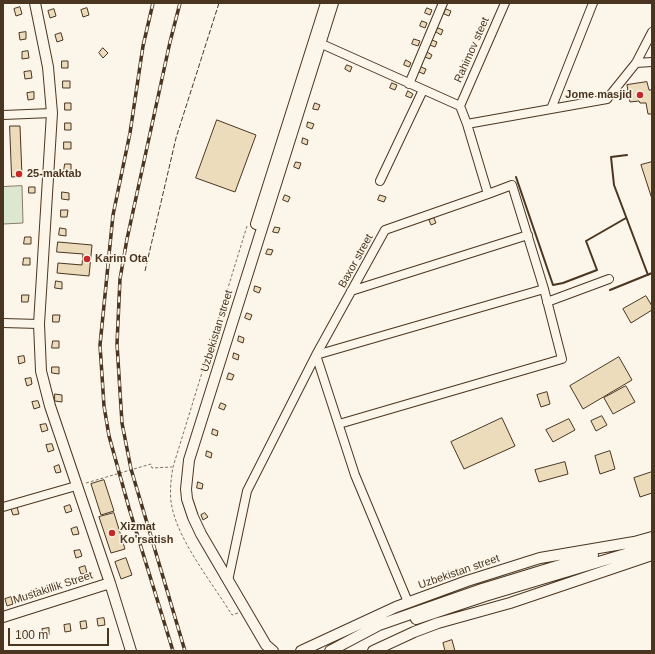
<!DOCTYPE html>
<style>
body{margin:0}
#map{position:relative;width:655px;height:654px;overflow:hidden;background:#fbf6e9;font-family:Helvetica,sans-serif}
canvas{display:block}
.frame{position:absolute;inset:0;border:4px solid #4a3520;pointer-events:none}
.scale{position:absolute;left:8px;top:628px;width:101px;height:18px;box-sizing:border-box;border:2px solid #4a3520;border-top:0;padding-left:5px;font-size:12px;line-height:14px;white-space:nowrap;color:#4a3520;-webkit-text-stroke:3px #fbf6e9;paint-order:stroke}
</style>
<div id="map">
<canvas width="655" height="654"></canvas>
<div class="frame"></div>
<div class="scale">100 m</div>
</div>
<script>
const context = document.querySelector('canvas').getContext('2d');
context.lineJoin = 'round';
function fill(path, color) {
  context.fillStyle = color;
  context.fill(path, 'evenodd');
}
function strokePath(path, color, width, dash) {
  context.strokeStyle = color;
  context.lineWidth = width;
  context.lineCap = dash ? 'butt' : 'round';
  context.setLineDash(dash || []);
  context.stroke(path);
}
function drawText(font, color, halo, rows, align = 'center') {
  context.font = font + ' Helvetica,sans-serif';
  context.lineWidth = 3;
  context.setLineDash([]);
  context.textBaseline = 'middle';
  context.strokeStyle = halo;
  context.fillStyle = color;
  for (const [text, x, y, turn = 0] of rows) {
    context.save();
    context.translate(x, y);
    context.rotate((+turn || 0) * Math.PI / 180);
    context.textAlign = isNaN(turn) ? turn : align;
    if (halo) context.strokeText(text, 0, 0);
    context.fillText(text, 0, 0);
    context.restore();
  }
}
const green = new Path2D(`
 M22,186L23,223L3,224V187Z`);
fill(green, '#dce7d0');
strokePath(green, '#887966', 1);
const building = new Path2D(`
 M20,7L22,14L16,16L14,9Z
 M87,8L89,15L83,17L81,10Z
 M427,8L432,10L430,15L425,13Z
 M54,9L56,16L50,18L48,11Z
 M446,9L451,11L449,16L444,14Z
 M422,21L427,23L425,28L420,26Z
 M438,28L443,30L441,35L436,32Z
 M26,32V39L20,40L19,33Z
 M61,33L63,40L57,42L55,35Z
 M414,39L420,41L418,46L412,44Z
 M432,40L437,42L435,47L430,45Z
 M103,48L108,53L103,58L99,53Z
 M28,51L29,58L22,59V52Z
 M427,52L432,55L430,59L425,57Z
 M406,60L411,63L409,67L404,65Z
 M62,61H68V68H62Z
 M347,65L352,67L350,72L345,69Z
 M421,67L426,69L424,74L419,72Z
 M31,71L32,78L25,79L24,72Z
 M63,81H70V88H63Z
 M647,82L649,90H652V114H648L646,103H640L639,101L630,102L627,85Z
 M392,83L397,85L395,90L390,88Z
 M408,91L413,94L411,98L406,96Z
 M34,92V99L28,100L27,93Z
 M65,103H71V110H65Z
 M315,103L320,105L318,110L313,109Z
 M217,120L256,135L235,192L196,178Z
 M308,122L314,124L312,129L307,127Z
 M65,123H71V130H65Z
 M10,126H20L22,176L12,177Z
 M303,138L308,140L307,145L302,143Z
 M64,142H71V149H64Z
 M296,162L301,163L299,169L294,167Z
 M652,162V199L641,165Z
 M65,164H71V171H64Z
 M29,187H35V193H29Z
 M62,192L69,193V200L62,199Z
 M285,195L290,197L288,202L283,200Z
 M380,195L386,197L384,202L378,200Z
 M61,210H68L67,217H61Z
 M434,218L436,223L431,225L429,220Z
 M275,227L280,228L278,233L273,232Z
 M60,228L66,229V236L59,235Z
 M25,237H31V244H24Z
 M58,242L92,245L89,276L57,273L58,263L82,265L83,254L57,252Z
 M268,249L273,250L271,255L266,254Z
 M24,258H30V265H23Z
 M56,281L62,282V289L55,288Z
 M255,286L261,288L259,293L254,291Z
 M22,295H29L28,302H22Z
 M646,296L652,306V310L631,323L623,309Z
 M247,313L252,315L250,320L245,318Z
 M53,315H60L59,322H53Z
 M239,336L244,338L243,343L238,341Z
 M53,341H59V348H52Z
 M234,353L239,355L238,360L233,358Z
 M24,356L25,362L19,364L18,357Z
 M619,357L632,380L583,409L570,386Z
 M52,367H59V374L52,373Z
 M229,373L234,375L232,380L227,379Z
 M31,378L32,384L27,386L25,379Z
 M626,386L635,402L613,414L604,398Z
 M547,392L550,404L541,407L537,395Z
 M55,394L62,395V402L55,401Z
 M38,401L40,407L34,409L32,402Z
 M221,403L226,405L224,410L219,408Z
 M602,416L607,425L596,431L591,421Z
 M502,418L515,446L464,469L451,442Z
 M569,419L575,430L553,442L546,430Z
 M46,424L48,430L42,432L40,425Z
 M213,429L218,431L217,436L212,434Z
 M52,444L54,450L48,452L46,445Z
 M207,451L212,453L211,458L206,456Z
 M610,451L615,469L600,474L595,456Z
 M565,462L568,474L539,482L535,470Z
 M59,465L61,472L56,473L54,467Z
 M652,472V493L640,497L634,478Z
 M104,480L114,511L101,515L91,484Z
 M198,482L203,484L202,489L197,488Z
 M70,505L72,511L66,513L64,507Z
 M17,507L19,514L13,515L11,509Z
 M114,513L125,549L111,553L99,517Z
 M205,513L208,517L203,520L201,515Z
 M77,527L79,534L73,535L71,529Z
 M80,550L82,556L76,558L74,551Z
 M126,558L132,575L121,579L115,562Z
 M85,566L87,573L81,574L79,568Z
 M37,589L39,596L33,597L31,591Z
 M11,597L13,604L7,606L5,599Z
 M104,618L105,625L98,626L97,619Z
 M86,621L87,628L81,629L80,622Z
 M70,624L71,631L65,632L64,625Z
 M49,628V635L43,636L42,629Z
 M28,631L29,638L22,639L21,632Z
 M452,640L455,651H445L443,643Z`);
fill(building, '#ecdcbc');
strokePath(building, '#4a3520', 1);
const minor = new Path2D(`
 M320,45H324L460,106
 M636,63L652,62
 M409,84L443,3
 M460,106L467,124L551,109L593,3
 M460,106L505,3
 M551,109L607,99L636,63L652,32
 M3,115L52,113
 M467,124L488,194L512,185L544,289
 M380,181L423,90
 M351,291L528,235
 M547,302L609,279
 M3,323L39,324
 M3,507L76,486
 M228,581L247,491L316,355L544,289L562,359L339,424
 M408,602L355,475L316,355L385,230L488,194`);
const major = new Path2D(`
 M35,3L48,67L52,113L39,324L41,371L50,406L110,583L131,651
 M256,224L326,3
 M627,544L652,537
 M3,617L110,583
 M416,619L485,596L652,546
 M273,651L266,645L201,534L193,517L187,499L186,489L189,460L333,3
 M301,651L396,607L467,581L540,558L634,542
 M330,651L379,625L482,589L593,555
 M373,651L414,632L438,623L510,603L652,555`);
strokePath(minor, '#4a3520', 10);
strokePath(major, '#4a3520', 12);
strokePath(new Path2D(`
 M86,483L151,464L152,468L172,467
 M238,613L232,615C213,584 179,542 172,507C169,495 171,479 173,467L247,226`), '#7f6f5c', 1, [3, 2]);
strokePath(minor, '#fbf6e9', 8);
strokePath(major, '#fbf6e9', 10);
const rail = new Path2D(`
 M153,3L143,46L130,133L113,215L100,345L104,406L109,436L129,508L173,651
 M180,3L170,42L127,239L120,279L117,344L122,423L131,469L185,651`);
strokePath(rail, '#4a3520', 3.5);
strokePath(rail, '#fbf6e9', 2, [6]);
strokePath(new Path2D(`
 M145,271L176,138L219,3`), '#4a3520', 1, [5, 2]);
strokePath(new Path2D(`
 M627,155L611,157L614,185L648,275
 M516,177L553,285L563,283L597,270L586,241L626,218
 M610,290L652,273`), '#4a3520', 2);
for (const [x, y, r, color] of [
 [640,95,4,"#c62828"],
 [19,174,4,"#c62828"],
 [87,259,4,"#c62828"],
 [112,533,4,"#c62828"]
]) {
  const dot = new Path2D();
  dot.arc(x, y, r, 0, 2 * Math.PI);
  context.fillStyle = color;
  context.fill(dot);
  strokePath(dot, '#fbf6e9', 1.5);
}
drawText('11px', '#4a3520', '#fbf6e9', [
 ["Rahimov steet",472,50,-66],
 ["Baxor street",356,261,-61],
 ["Uzbekistan street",217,331,-73],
 ["Uzbekistan street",459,572,-19],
 ["Mustakillik Street",53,588,-18]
]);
drawText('bold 11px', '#4a3520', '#fbf6e9', [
 ["Jome masjid",632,95,"right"],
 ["25-maktab",27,174],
 ["Karim Ota",95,259],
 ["Xizmat",120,527],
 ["Ko'rsatish",120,540]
], 'left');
</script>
